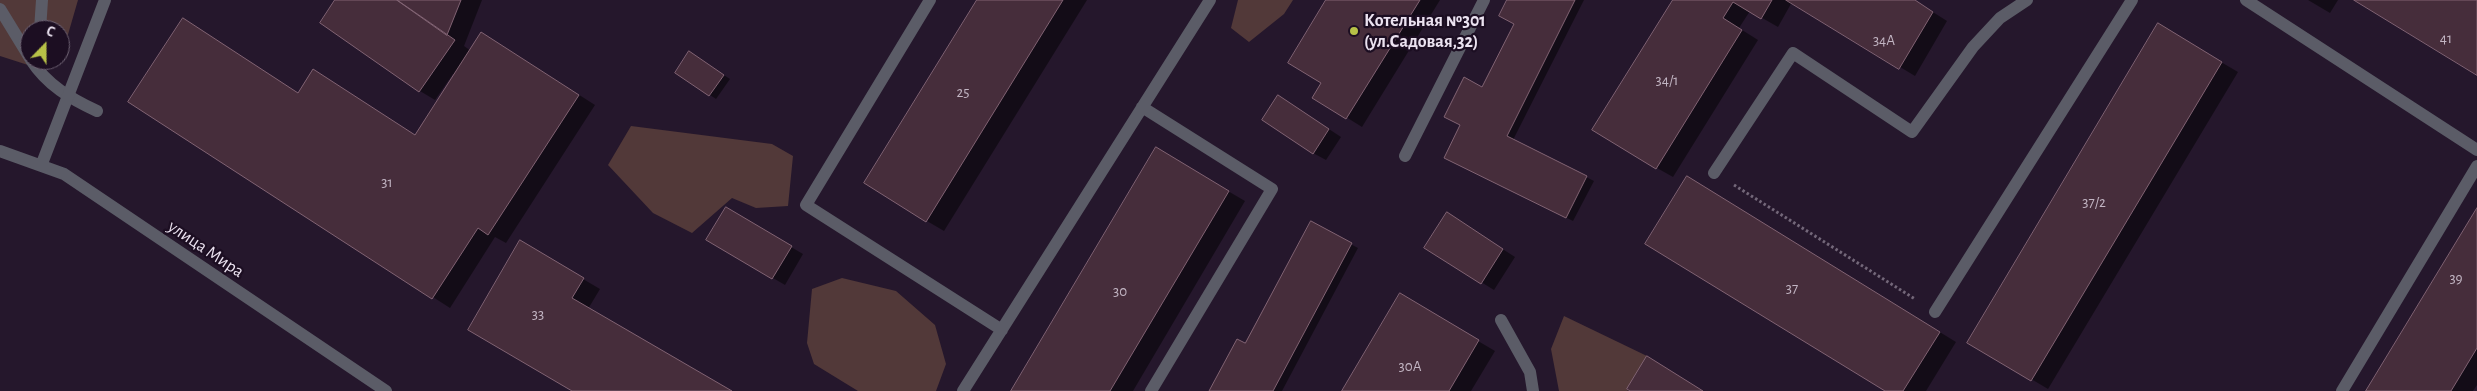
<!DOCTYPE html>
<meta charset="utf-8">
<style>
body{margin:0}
#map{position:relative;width:2477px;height:391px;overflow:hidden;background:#25172c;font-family:"Alegreya Sans",sans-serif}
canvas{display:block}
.north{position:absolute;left:20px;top:20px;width:50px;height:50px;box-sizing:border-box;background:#1c0e22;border:1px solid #6f6374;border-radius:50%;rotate:22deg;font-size:14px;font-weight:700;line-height:20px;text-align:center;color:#ebe2f0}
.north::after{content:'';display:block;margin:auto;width:18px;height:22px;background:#b7c147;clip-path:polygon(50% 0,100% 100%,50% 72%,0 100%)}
</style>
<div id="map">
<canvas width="2477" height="391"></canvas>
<div class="north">С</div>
</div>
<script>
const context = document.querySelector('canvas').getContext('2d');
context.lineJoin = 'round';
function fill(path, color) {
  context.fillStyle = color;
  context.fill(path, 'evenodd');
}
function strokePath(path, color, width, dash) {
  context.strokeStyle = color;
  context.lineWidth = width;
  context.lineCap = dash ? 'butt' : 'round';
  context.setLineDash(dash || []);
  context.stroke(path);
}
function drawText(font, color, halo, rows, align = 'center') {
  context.font = font + ' "Alegreya Sans",sans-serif';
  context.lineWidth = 4.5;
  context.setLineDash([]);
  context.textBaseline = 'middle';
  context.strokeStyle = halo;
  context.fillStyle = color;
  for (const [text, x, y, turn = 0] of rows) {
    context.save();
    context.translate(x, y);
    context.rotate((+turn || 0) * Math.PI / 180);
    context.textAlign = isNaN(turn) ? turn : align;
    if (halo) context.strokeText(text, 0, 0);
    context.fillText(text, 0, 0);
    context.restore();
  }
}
fill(new Path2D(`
 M0,0H78L67,38L60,42V30H30L28,65L0,56Z
 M1238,0H1293L1284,14L1249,42L1231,28Z
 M631,126L772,144L793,156L788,206L756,208L732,198L692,233L653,213L608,165Z
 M842,278L896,291L935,325L946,364L936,391H858L814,364L807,343L812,289Z
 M1564,316L1647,356L1627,389L1628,391H1559L1551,349Z`), '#523939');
fill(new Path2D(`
 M337,0H482L464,46L471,51L498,43L595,105L506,243L495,237L450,308L130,102L299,94L416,136L455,75L453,74L435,100L420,91Z
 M979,0H1087L944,231L927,221Z
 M1328,0H1440L1362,127L1314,97L1323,83Z
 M1508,0H1584L1513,140L1594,181L1573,221L1453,161L1462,125L1515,24Z
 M1674,0H1914L1947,21L1915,76L1792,2L1778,27L1750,11L1739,28L1758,40L1673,177L1657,168Z
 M2308,0H2338L2330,13Z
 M2175,35L2238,72L2048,389L1969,342Z
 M696,57L730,79L716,99L710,95Z
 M1291,104L1341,137L1326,160L1313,153Z
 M1156,149L1245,201L1133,391H1012Z
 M1704,187L1956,342L1926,391H1887Z
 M726,209L803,254L785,285L708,240Z
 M2477,211V385L2473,391H2368Z
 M1459,221L1515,257L1494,290L1426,248Z
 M1311,223L1358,248L1282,391H1211L1246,345Z
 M520,242L600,289L588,309L730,391H575Z
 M1417,305L1495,351L1471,391H1343Z`), '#0007');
const building = new Path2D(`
 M335,0H397L455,40L419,92L320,23Z
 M397,0H461L447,35Z
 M977,0H1063L926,222L864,183Z
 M1326,0H1420L1346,119L1312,98L1321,83L1288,63Z
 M1507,0H1575L1507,136L1587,176L1566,218L1444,158L1460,125L1444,117L1464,77L1482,87L1514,24L1499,16Z
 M1673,0H1772L1761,19L1733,2L1723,18L1742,30L1656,169L1592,130Z
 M1786,0H1915L1933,12L1899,69Z
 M2354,0H2477V75Z
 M183,18L298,93L313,69L415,135L481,32L579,95L488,235L478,228L432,299L128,102Z
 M2158,23L2222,62L2031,381L1967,343Z
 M689,51L724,75L709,96L675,73Z
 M1278,95L1329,129L1313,154L1262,120Z
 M1156,147L1229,191L1110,391H1011Z
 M1687,176L1940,332L1903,391H1885L1645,244Z
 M726,207L792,246L772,279L706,240Z
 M2477,208V348L2451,391H2366Z
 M1447,212L1503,249L1481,284L1424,248Z
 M1311,221L1352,243L1273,391H1209L1237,339L1245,343Z
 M520,240L584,278L572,298L732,391H572L468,330Z
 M1400,293L1479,340L1449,391H1342Z
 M1647,356L1703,391H1630L1627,389Z`);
fill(building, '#462d3b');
strokePath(building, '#816373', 1);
strokePath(new Path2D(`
 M1734,185L1915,299`), '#736779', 3, [2.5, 2.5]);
strokePath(new Path2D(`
 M930,0L806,205L1002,330
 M2246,0L2477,150
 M1142,107L1272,189L1151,391
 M1405,156L1484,0
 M1714,173L1793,53L1912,132L1973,47L2000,18L2027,0
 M1935,312L2132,0
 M1501,320L1530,372L1533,391
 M963,391L1210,0
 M2342,391L2477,166`), '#5b5c67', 12);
strokePath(new Path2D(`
 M0,9L30,58
 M40,30L42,0
 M31,60C47,85 71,99 97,111`), '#5b5c67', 12);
strokePath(new Path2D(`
 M0,151L64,174L386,391
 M41,166L105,0`), '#5b5c67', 12);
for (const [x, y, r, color] of [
 [1354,31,5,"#b7c147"]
]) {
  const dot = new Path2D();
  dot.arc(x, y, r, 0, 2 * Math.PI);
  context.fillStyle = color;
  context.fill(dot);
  strokePath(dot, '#1c0e22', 2);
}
drawText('15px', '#c2b5c3', null, [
 ["41",2446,38],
 ["34А",1884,40],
 ["34/1",1667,80],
 ["25",963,92],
 ["31",387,182],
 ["37/2",2094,202],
 ["39",2456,278],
 ["37",1792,288],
 ["30",1120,291],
 ["33",538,314],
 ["30А",1410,366]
]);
drawText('bold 18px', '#ebe2f0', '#1c0e22', [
 ["Котельная №301",1364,21],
 ["(ул.Садовая,32)",1364,42]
], 'left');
drawText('18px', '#ebe2f0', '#1c0e22', [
 ["улица Мира",206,249,34]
]);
</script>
